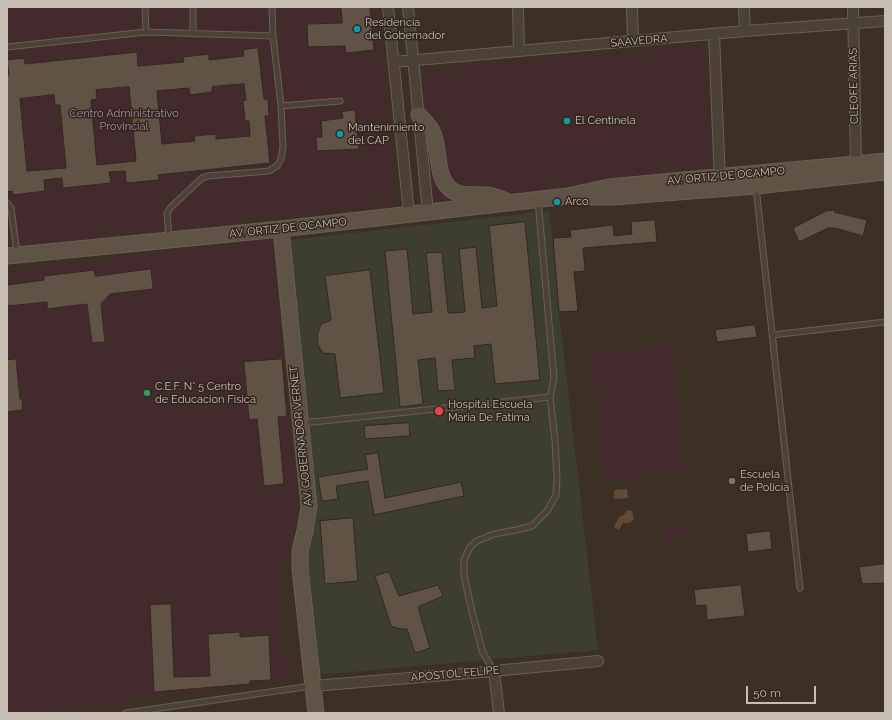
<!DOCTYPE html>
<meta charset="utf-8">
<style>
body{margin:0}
#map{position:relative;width:892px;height:720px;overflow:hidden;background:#3c2f24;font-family:Raleway,sans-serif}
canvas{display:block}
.frame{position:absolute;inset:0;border:8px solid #c8bdb3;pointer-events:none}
.scale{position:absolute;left:746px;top:686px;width:70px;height:18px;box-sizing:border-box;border:2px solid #c8bdb3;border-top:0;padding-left:5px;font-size:12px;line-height:14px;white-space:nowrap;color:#c8bdb3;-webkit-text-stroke:3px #31261d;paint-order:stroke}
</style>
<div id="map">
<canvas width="892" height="720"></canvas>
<div class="frame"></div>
<div class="scale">50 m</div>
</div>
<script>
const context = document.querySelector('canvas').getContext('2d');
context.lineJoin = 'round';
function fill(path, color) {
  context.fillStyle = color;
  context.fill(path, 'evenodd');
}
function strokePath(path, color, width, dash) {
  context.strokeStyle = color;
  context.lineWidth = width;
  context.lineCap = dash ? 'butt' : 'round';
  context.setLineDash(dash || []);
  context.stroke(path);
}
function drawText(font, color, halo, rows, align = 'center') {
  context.font = font + ' Raleway,sans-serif';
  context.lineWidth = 3;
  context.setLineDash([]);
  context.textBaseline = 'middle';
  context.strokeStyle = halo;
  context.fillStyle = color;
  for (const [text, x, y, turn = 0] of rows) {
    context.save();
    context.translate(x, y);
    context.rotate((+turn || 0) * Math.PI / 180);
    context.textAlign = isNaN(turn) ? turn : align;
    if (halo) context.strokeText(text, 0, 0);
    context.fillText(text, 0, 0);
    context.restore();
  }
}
fill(new Path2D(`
 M549,211L553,239L559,312L598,650L317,675L304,551L317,510L289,240Z`), '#3d3e2f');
fill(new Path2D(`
 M7,7H378L396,203L7,249Z
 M703,46L711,171L433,204L422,70Z
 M272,239L299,515L277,596L288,681L32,713H7V272Z
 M672,345L686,472L605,481L591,354Z
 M691,524L692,536L664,539L662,528Z`), '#422a2d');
fill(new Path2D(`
 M627,489L628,498L614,499V490Z
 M627,510L632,511L634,519L630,523H623L619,530L614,527L619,517L624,515Z`), '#614a36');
const building = new Path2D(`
 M341,7H370L374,50L346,53L345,46L308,47L307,24L342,23Z
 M258,48L264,99H268L269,116H265L270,163L158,175L159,180L126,183L125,171L109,172L111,183L63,188L62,178L44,180L45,191L13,195L12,191L7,192V75H9L7,60L24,58L25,64L137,52L138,66L184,62L183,57L209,54V60L244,56L243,50ZM244,84L246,100L243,101L245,121H249L250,136L216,139V134L194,136L195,141L162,144L157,91L189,88L190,95L212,92V87ZM129,87L136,161L97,165L91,100L97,99L96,90ZM54,95L55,105H60L66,168L27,171L20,99Z
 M355,110L359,149L317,151L316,137H322L321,121L343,118L342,112Z
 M835,210L834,212L867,220L863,236L835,228H828L799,242L793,228L826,211Z
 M655,220L657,242L583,248L585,271L574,272L578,311L559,312L553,238L571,237L570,230L613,225L614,236L632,234L631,222Z
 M525,222L540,380L495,384L491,344L474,346L475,358L452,360L455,390L438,391L435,358L418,360L423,404L400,407L385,251L407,249L413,314L432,312L426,253L442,252L448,313L465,312L459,249L476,247L482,308L497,306L489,226Z
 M151,269L153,289L110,294L101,304L105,342L92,343L87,304L47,309V302L8,306L7,296V285L44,280V276L94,270L95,276Z
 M370,270L384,393L340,398L335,354L323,353L318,345L317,335L321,324L331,320L325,276Z
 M755,325L757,337L717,342L715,330Z
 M16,359L20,399H22L23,410L7,412V360Z
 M282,359L287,416L278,417L284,484L264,486L257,419L249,420L244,362Z
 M409,423L410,436L365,439L364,426Z
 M378,453L385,498L461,482L464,496L374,515L368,481L336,486L338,499L322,501L318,477L368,469L365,455Z
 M353,518L358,581L325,584L320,521Z
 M770,531L772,549L748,552L746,534Z
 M885,564V583L862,584L859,567Z
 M389,572L399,596L438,585L443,596L418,607L430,648L415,653L407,629H400L391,626L375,576Z
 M741,585L745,616L707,620L706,605L696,606L694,590Z
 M171,604L174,677L210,676L208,634L240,632V637L269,635L271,680L250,681V684L154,692L150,605Z`);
fill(building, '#605245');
strokePath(building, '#33281f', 1);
const lane = new Path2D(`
 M145,7L146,32
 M193,34V7
 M7,47L146,32L273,36
 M281,106L340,101
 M756,187L800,588
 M538,201L554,378L550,397
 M7,203L11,208L17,253
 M169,239L167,213L171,207L202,178L208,176L269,171L277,166L281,159L283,147L281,106L273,36L272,7
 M772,335L885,322
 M303,423L550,397L555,440L557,478L556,495L547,511L532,526L516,530L494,534L477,541L470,547L464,560V575L472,612L483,653L494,671
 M126,713L311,686`);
const street = new Path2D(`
 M388,7L409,214
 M408,7L428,212
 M518,7L519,51
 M632,7L633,41
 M744,7L745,31
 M853,7L856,164
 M714,34L720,182
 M394,62L745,31L885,21
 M494,671L499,713
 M313,686L494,671L598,661`);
const secondary = new Path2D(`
 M419,115C423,120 429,125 432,131C441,149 434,179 453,191C463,197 475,194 486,195C492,195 499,198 504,200
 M591,197H613L756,186L885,172
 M281,229L309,506L305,531L300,550V569L316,713
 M7,256L281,229L568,196L609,187L856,164L885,161`);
strokePath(lane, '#6a5f56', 7);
strokePath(street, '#6a5f56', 12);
strokePath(secondary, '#6a5f56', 17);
strokePath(lane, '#4c4137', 5);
strokePath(street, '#4c4137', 10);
strokePath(secondary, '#5f5346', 15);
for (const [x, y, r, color] of [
 [357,29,4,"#0f9aa8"],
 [567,121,4,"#0f9aa8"],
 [340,134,4,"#0f9aa8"],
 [557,202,4,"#0f9aa8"],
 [147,393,4,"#2e9e5b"],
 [439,411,5,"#e0444e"],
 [732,481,4,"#8d6e63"]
]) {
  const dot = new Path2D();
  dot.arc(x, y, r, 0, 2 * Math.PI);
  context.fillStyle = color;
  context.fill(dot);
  strokePath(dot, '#31261d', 1.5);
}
drawText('11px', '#c8bdb3', '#31261d', [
 ["Residencia",365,23],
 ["del Gobernador",365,36],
 ["El Centinela",575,121],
 ["Mantenimiento",348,128],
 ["del CAP",348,141],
 ["Arco",565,202],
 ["C.E.F. N° 5 Centro",155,387],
 ["de Educacion Fisica",155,400],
 ["Hospital Escuela",448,405],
 ["Maria De Fatima",448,418],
 ["Escuela",740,475],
 ["de Policía",740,488]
], 'left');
drawText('11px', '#c8bdb3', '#31261d', [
 ["SAAVEDRA",639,41,-5],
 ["CLEOFE ARIAS",854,86,-91],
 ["AV. ORTIZ DE OCAMPO",726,176,-5],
 ["AV. ORTIZ DE OCAMPO",288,228,-6],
 ["AV. GOBERNADOR VERNET",301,436,-96],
 ["APÓSTOL FELIPE",455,674,-5]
]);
drawText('11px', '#ad89a9', '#31261d', [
 ["Centro Administrativo",124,114],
 ["Provincial",124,127]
]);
</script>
